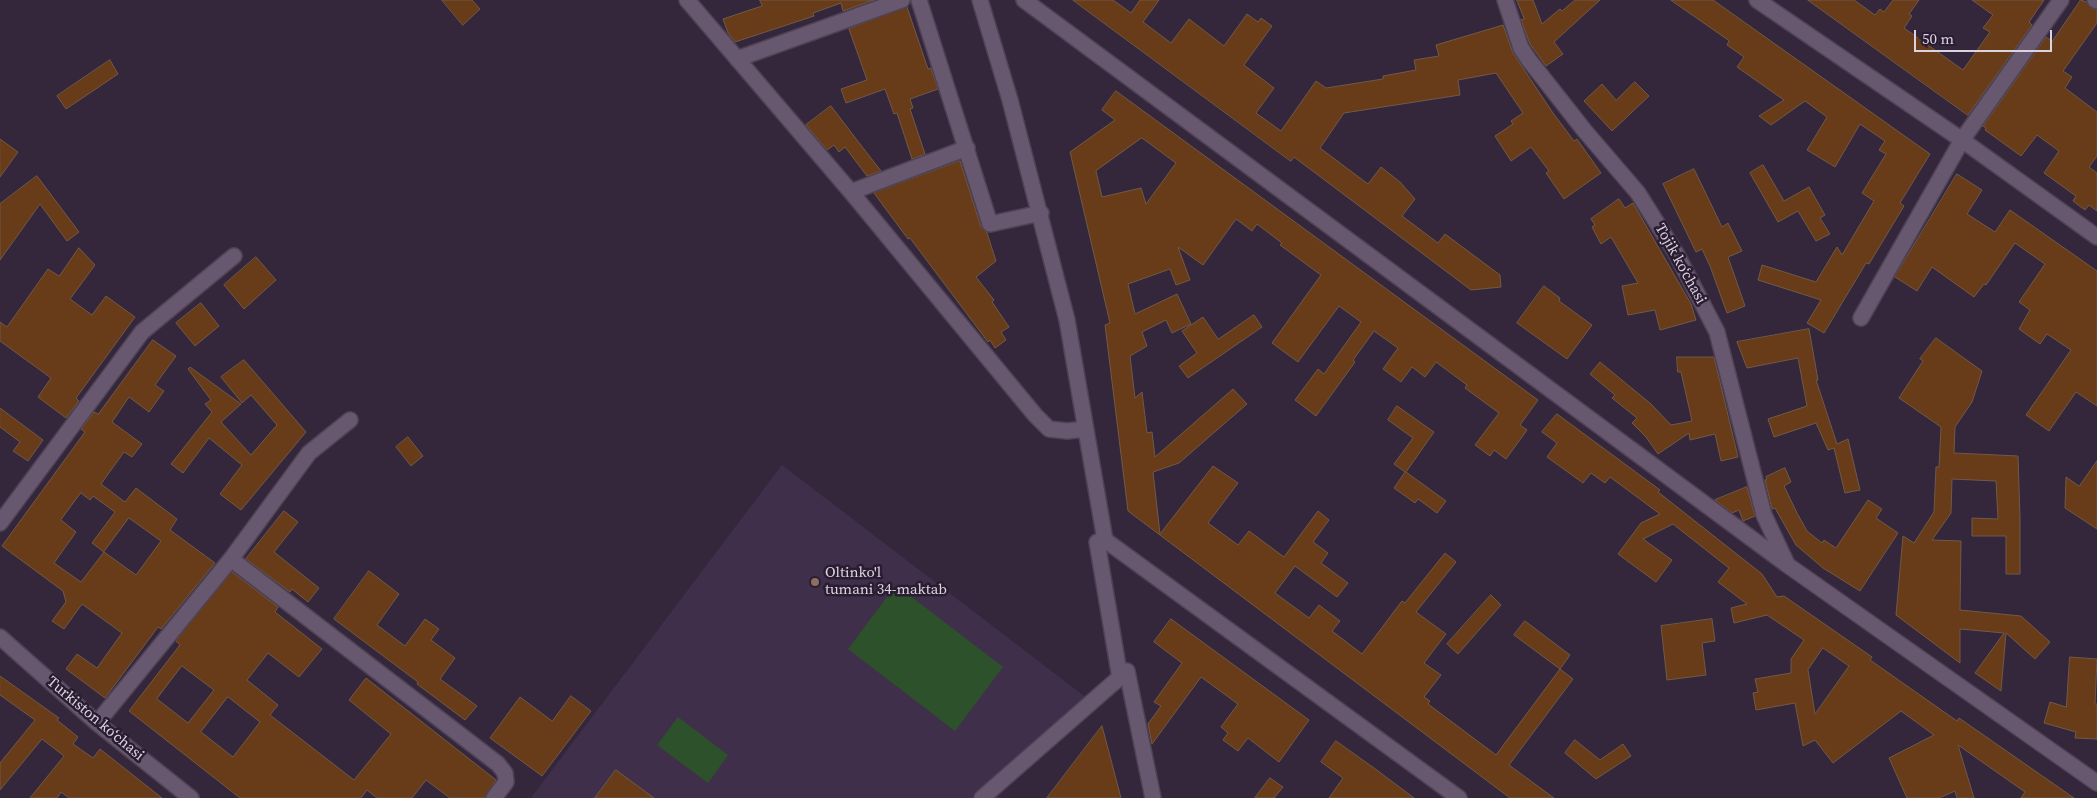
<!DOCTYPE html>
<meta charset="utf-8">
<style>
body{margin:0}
#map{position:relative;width:2097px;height:798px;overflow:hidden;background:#34273c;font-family:"Source Serif 4",serif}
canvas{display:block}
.scale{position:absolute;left:1914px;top:30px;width:138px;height:22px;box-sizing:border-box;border:2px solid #dcd3e1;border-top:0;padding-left:6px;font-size:15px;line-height:18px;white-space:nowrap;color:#dcd3e1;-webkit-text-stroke:4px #2a1d31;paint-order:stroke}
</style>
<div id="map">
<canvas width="2097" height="798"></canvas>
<div class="scale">50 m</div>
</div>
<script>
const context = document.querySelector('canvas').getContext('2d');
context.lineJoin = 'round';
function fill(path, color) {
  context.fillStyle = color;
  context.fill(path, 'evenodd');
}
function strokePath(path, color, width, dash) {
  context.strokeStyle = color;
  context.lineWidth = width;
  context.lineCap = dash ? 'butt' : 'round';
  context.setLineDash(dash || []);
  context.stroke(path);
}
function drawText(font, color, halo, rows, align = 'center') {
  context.font = font + ' "Source Serif 4",serif';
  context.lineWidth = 5;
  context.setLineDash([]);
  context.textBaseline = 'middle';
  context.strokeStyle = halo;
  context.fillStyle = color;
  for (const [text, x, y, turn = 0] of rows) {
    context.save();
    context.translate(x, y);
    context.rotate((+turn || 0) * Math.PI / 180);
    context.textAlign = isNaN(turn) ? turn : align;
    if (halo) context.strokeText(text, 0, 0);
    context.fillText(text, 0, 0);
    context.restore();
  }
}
fill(new Path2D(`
 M782,465L1088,699L990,788L1001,798H531Z`), '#402f4a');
fill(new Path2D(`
 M896,585L1003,667L955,731L848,649Z
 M678,717L728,755L708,783L657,745Z`), '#2c512b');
const building = new Path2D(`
 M442,0H472L480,9L463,25Z
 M760,0H874L843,11L841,3L813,13L814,16L735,42L728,33L723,19L762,6Z
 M1073,0H1113L1131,13L1140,0H1159L1143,22L1171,43L1189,19L1224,46L1247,14L1258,22L1261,18L1272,26L1244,65L1274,88L1256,113L1281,131L1316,81L1326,88L1383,79V76L1416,70L1414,60L1439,56L1436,45L1503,25L1513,53L1553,113L1574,141L1577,139L1601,173L1564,199L1546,173L1549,171L1531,147L1511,161L1495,136L1513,124L1511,121L1523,113L1496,73L1458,80L1460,95L1344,113L1320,148L1368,184L1381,167L1400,182L1415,199L1402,216L1438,243L1445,234L1500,275L1501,287L1471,290L1294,157L1291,161Z
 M1517,0H1533L1542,24L1560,9L1562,11L1575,0H1600L1554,42L1563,54L1546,66L1530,44L1521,20L1524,19Z
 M1671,0H1713L1930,154L1900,203L1904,206L1869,264L1866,263L1824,333L1807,323L1821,300L1758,280L1762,265L1816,282L1837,247L1842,255L1874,201L1862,193L1886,154L1879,150L1885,141L1860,124L1835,167L1807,150L1827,117L1805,101L1771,125L1759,116L1784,100L1737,67L1744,57L1727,45L1729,41Z
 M1808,0H1854L1875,15L1880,9L1884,12L1893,0H1919L1909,14L1912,16L1904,28L1963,70L1990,32L1983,28L1993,15L1972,0H2044L2029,22L2032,25L1968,115Z
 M2081,0L2086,2L2091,8L2097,10V23L2063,71L2072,77L2065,88L2097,112V156L2089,167L2097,173V211L2089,205L2085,210L2073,201L2076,196L2044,173L2059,151L2037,135L2021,156L1985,130L1986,128L1983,126L2046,37L2052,41Z
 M907,7L928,69L931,68L938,89L910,99L913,108L910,109L925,154L912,159L897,113L894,114L885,89L846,103L841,89L867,80L849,29Z
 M110,60L118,74L66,109L57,96Z
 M1635,82L1649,96L1612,131L1584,101L1602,84L1616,100Z
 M1116,91L1538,400L1520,425L1527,430L1506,459L1494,450L1490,456L1475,445L1499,413L1465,388L1467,385L1436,362L1425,377L1412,367L1401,382L1383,369L1398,348L1374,331L1353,360L1355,362L1316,416L1295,400L1318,369L1324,374L1361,322L1339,306L1298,362L1272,343L1321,275L1280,245L1282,243L1257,224L1252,231L1236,219L1203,265L1178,247L1190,280L1176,285L1170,269L1128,284L1135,314L1177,294L1191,324L1172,333L1166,320L1142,332L1147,346L1130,356L1135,398L1142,392L1147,433L1152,432L1155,457L1233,389L1247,404L1179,463L1153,472L1160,534L1213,466L1238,483L1208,523L1238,545L1249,531L1284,557L1318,511L1329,520L1313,542L1328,553L1321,563L1348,583L1337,597L1295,566L1275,593L1309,618L1319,605L1340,621L1332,631L1362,654L1402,601L1405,603L1445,553L1456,562L1416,612L1446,634L1424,663L1441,675L1424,697L1430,701L1428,704L1496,755L1560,669L1573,679L1509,765L1554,798H1510L1128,511L1105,325L1110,323L1070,152L1115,120L1102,110ZM1142,138L1176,163L1146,204L1141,188L1102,197L1096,171Z
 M831,106L860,144L881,171L867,176L845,147L839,152L834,145L827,150L806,125Z
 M0,139L18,152L0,177Z
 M960,161L981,227L987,233L996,261L976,277L994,300L992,302L1009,327L1001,332L1006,340L995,348L990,340L988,342L910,238L908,239L874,193Z
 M1763,165L1784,201L1809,187L1825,215L1820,218L1830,234L1816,241L1798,211L1778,222L1750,173Z
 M1694,169L1722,227L1728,223L1742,251L1728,257L1745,306L1727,313L1710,266L1702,249L1696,252L1663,184Z
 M1957,174L1982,190L1967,214L1995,232L2010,210L2097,271V406L2076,392L2049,431L2026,415L2071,350L2047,334L2040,344L2019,329L2030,310L2019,302L2045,264L2015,243L1986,285L1984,284L1974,297L1932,267L1917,291L1895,277Z
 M37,176L79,232L67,241L40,204L0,260V204Z
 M1619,199L1625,208L1633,203L1691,304L1696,320L1660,330L1655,310L1628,315L1622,286L1638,283L1611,237L1601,244L1592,227L1595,225L1591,219Z
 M79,248L95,265L70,299L92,315L106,296L135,317L76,398L79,401L66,418L38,397L51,378L0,341V322L7,327L48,269L59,276Z
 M256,257L276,280L244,309L224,285Z
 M1544,286L1560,298L1559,301L1592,325L1567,359L1517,323Z
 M201,303L219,326L195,346L176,323Z
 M1254,315L1262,327L1188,378L1179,366L1197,353L1182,331L1203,317L1218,339Z
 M1809,329L1818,380H1816L1837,444L1848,439L1860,490L1845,493L1834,448L1828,450L1816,423L1774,437L1768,419L1807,406L1798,358L1747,368L1737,342Z
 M1936,338L1982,371L1972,402L1955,427L1954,453L2018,456L2020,519V574H2006V536H1972V518L1998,519L1996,481L1952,479L1951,513L1932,540L1961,541L1960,610L2021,616L2050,642L2035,659L2006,633L2001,691L1975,673L2004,633L1960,629V663L1896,615L1903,536L1914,543L1934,512L1936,467H1939L1941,427L1899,398L1923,361L1920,359Z
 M153,340L176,356L155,385L164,391L149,412L129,397L112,422L142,444L132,457L124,452L101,484L125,502L136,488L177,519L170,530L215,563L161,629L158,627L105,698L66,669L77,654L97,668L122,633L82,604L64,629L52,621L66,602L63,591L2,546L85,432L81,429L94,412L98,414ZM81,493L90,500L93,496L115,512L92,543L104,552L81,582L54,563L76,532L61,520ZM129,518L161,541L136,575L104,552Z
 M1677,357H1714L1738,457L1721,461L1715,434L1690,440L1689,433L1658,454L1646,437L1632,423L1637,418L1612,398L1615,395L1590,374L1600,362L1651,404L1671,425L1692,421L1681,372H1678Z
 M244,360L306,432L241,510L220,494L242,465L209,438L183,473L171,464L212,412L205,404L211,400L188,369L190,367L241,404L221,422L251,455L277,425L251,395L242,403L221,377Z
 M1397,406L1434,432L1406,472L1446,501L1437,513L1418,499L1415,503L1394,488L1405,472L1394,464L1413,438L1388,420Z
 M0,408L43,440L28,461L13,451L20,442L0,427Z
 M1557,414L1660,490L1658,492L1762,574L1777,597L1784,596L1872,657L1870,660L1957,721L1959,718L2074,798H2021L2025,792L1958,745L1974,798H1957L1955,791L1939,798H1907L1889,758L1934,735L1901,711L1833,763L1815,740L1803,746L1795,703L1756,710L1753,693L1758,692L1755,679L1791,673V659L1804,640L1767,615L1734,623L1731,608L1747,604L1718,582L1729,568L1673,524L1643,539L1672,560L1656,582L1618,554L1641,523L1660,514L1610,477L1605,483L1591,473L1583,483L1547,457L1557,443L1542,432ZM1823,648L1849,666L1815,714L1808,670Z
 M408,437L423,456L411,466L396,447Z
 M2097,461V529L2065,508L2066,477L2079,486Z
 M1785,468L1791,482L1784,486L1797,513L1807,531L1822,543L1824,540L1836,548L1868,500L1882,509L1876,518L1898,533L1860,591L1823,568L1796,545L1775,508L1772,509L1765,480L1767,479L1766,477Z
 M1747,487L1755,516L1743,521L1739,510L1732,513L1715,500Z
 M284,511L298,522L274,552L319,588L308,602L292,589L290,592L246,559Z
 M369,571L399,594L377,625L405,646L425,619L439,629L431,640L455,658L440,679L477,706L465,720L417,684L418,682L334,619Z
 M232,572L278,607L275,612L322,649L299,677L268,653L247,680L278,705L270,715L354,780L391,734L349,700L366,678L496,780L485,798H450L426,780L412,798H377L367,790L361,798H240L129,711L180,645L176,641ZM182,666L214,690L188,723L157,699ZM228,697L260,722L233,757L201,732Z
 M1491,595L1501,605L1458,654L1447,644Z
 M1171,619L1309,720L1279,762L1248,738L1238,751L1223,740L1228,733L1221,727L1238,704L1201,677L1152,744L1148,724L1161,706L1154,702L1182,663L1154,642Z
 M1712,619L1715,641L1702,643L1706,675L1667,680L1661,626Z
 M1525,621L1570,655L1560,669L1514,635Z
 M2070,657L2097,659L2095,704H2097V739L2075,738L2076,732L2044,723L2050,702L2066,707Z
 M0,676L59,718L57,720L78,737L73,744L93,758L100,749L162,798H69L61,792L57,798H30L64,756L42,739L0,790V763L35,720L0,695Z
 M571,696L591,711L542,776L490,738L520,697L552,721Z
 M1102,726L1121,798H1047Z
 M1575,740L1600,760L1623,744L1631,756L1596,779L1565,753Z
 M1336,741L1374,768L1414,798H1329L1343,778L1321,762Z
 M616,770L654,798H595Z
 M1270,778L1283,787L1274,798H1255Z`);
fill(building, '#683c18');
strokePath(building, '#715948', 1);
const minor = new Path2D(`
 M687,0L851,192L1035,415L1049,429L1067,431L1086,429
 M919,0L990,224L1041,213
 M980,0L1010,100L1067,320L1105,540L1097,542L1119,672L1127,671L1153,798
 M1024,0L1786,564L2097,783
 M1505,0L1521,48L1529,60L1584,130L1638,193L1677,255L1717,332L1764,515L1786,562
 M1757,0L1962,140L2097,237
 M2095,0L2097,1
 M737,59L902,0
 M851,192L967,148
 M1861,318L1962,140L2061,0
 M0,523L142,332L234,256
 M1105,540L1459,798
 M231,559L498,764L505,773L506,782L494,798
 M0,637L97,723L191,798
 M97,723L231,559L309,453L350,420
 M982,798L1127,671`);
strokePath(minor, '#4e4254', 18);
strokePath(minor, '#675870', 15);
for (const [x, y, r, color] of [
 [815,582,5,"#8d6e63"]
]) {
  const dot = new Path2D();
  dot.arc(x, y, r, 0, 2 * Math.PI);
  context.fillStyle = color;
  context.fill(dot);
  strokePath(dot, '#2a1d31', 2);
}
drawText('15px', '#dcd3e1', '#2a1d31', [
 ["Tojik koʻchasi",1680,264,61],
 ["Turkiston koʻchasi",95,719,40]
]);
drawText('15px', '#dcd3e1', '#2a1d31', [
 ["Oltinko'l",825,573],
 ["tumani 34-maktab",825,590]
], 'left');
</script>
